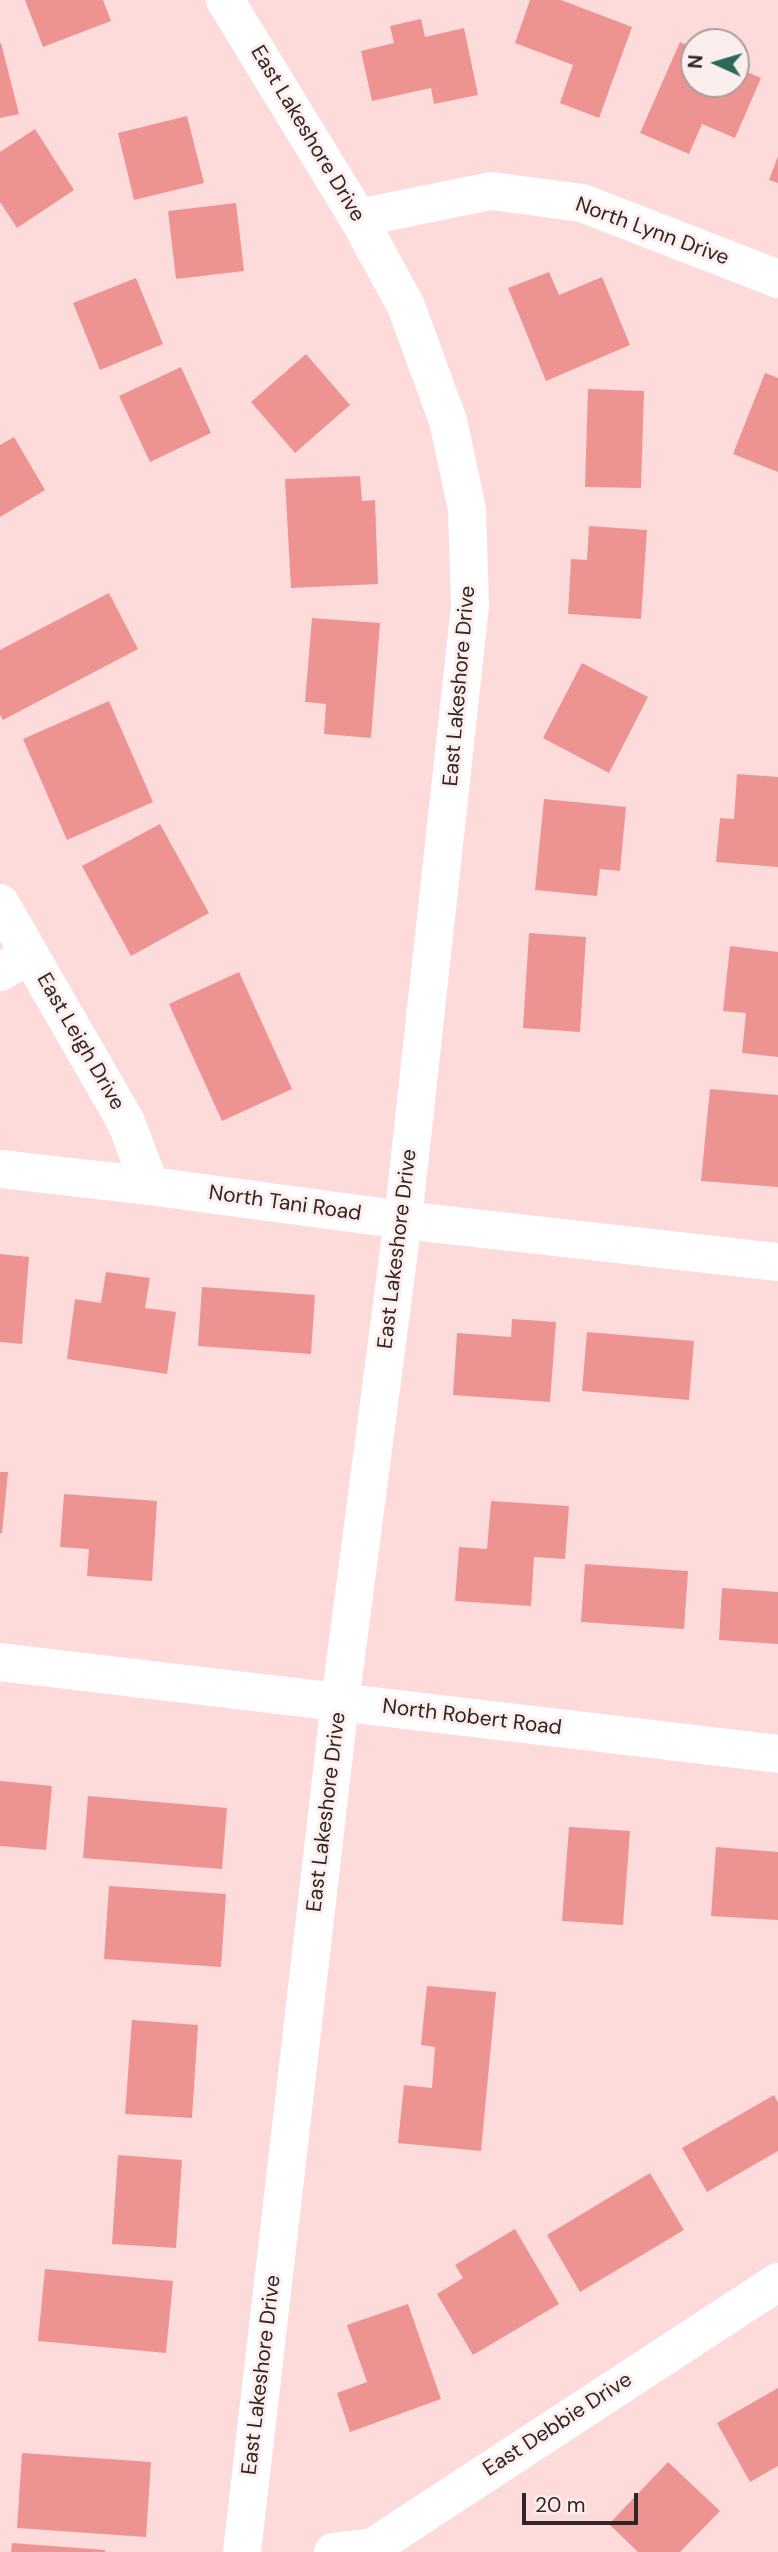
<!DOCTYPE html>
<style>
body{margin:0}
#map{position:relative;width:778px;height:2552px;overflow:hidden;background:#fddbda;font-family:"DM Sans",sans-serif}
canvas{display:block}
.north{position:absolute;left:680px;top:28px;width:70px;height:70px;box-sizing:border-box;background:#fceeed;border:2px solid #ab9e9d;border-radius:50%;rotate:274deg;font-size:19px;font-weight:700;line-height:28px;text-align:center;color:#312525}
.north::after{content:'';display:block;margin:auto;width:24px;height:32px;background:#2a6956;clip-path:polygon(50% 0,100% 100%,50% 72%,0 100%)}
.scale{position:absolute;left:522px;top:2493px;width:116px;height:32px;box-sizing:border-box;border:4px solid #312525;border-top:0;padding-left:9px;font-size:21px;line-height:24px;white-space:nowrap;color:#312525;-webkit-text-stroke:5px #fceeed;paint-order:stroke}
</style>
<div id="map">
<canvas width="778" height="2552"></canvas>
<div class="north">N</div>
<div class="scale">20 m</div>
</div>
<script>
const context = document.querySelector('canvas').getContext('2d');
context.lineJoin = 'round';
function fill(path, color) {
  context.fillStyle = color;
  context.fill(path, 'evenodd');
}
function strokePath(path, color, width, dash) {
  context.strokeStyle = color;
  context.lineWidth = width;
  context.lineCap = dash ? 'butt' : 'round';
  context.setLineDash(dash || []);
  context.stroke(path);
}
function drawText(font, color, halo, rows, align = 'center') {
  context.font = font + ' "DM Sans",sans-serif';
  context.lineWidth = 6;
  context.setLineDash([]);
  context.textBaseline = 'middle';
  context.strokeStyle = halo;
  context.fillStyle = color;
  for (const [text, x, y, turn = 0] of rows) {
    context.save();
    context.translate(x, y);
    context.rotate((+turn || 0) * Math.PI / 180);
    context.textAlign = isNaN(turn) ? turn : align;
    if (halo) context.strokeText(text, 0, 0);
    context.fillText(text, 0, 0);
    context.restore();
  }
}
fill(new Path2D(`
 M25,0H103L111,21L43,47Z
 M530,0H561L632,27L599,118L560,103L573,65L515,43Z
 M421,19L425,37L464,28L478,95L434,104L431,88L372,101L361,51L394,43L390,26Z
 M680,42L694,48V84H736V67L761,78L735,138L702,124L689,154L640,133Z
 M1,43L19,114L0,118V44Z
 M187,116L204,183L134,200L118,133Z
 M35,129L74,190L17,228L0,202V152Z
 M778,156V183L769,180Z
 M236,203L244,271L176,279L168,211Z
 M549,272L559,295L602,277L630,345L546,381L508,288Z
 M136,278L163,344L100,370L73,303Z
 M306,354L350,405L295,453L251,402Z
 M181,367L211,433L150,462L119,396Z
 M765,373L778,378V472L733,454Z
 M588,389L644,391L641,488L585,487Z
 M14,437L45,490L0,517V445Z
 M360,476L362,501L375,500L378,584L291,588L285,479Z
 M589,526L647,530L641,619L568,614L571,559L587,560Z
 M109,593L138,649L3,720L0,715V650Z
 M312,618L380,623L371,738L324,734L326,704L305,702Z
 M582,663L648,697L609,773L543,738Z
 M109,701L153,802L67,840L23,739Z
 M737,774L778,777V867L716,862L720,818L734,819Z
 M544,799L626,807L620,871L600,869L597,896L535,890Z
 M160,824L209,913L131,956L82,866Z
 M529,933L586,937L580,1032L523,1028Z
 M730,946L778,952V1057L742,1053L746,1013L723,1011Z
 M239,972L292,1089L222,1121L169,1004Z
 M710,1089L778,1095V1187L701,1181Z
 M0,1254L29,1257L22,1344L0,1342Z
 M106,1272L150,1278L145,1308L176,1312L167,1374L67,1359L75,1299L101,1303Z
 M202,1287L315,1295L311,1354L198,1346Z
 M512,1319L556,1322L550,1402L453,1395L457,1333L511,1337Z
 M587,1332L694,1341L689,1400L582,1391Z
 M0,1472H8L2,1533H0Z
 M64,1494L157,1501L152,1581L87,1576L89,1549L60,1547Z
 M491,1501L569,1506L565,1559L534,1557L531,1606L455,1601L459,1547L487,1549Z
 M585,1564L688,1571L684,1629L581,1622Z
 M722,1588L778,1592V1644L719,1640Z
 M0,1781L52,1786L46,1850L0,1846Z
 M88,1796L227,1808L222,1869L83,1858Z
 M569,1827L630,1831L623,1925L562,1921Z
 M716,1847L778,1852V1920L711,1916Z
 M109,1886L226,1894L221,1967L104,1959Z
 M427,1986L496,1992L481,2151L398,2143L404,2085L432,2088L435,2047L421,2045Z
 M132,2020L198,2025L192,2118L125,2114Z
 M774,2095L778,2103V2151L707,2192L682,2148Z
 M118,2155L182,2160L176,2248L112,2244Z
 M650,2173L684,2230L580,2292L547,2235Z
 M515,2229L559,2304L473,2355L437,2294L463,2278L455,2265Z
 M45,2269L173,2281L166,2353L38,2341Z
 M408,2304L441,2399L350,2432L337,2393L367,2382L347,2325Z
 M778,2388V2466L750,2482L717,2423Z
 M22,2453L151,2462L146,2537L17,2528Z
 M668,2462L720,2511L680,2552H638L609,2524Z
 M12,2543L105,2550V2552H11Z`), '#ed9392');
strokePath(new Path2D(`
 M358,218L491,191L582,203L778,279
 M0,903L126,1122L150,1186
 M0,972L30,955
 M0,1169L150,1186L403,1220L778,1262
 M333,2552L373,2547L778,2282`), '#fff', 38);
strokePath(new Path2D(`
 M225,0L358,218L406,306L448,421L467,509L470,606L403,1220L340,1702L242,2552
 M0,1662L778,1754`), '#fff', 38);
drawText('21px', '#312525', '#fceeed', [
 ["East Lakeshore Drive",307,134,59],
 ["North Lynn Drive",652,232,20],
 ["East Lakeshore Drive",460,686,-85],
 ["East Leigh Drive",80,1042,60],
 ["North Tani Road",285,1204,8],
 ["East Lakeshore Drive",398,1249,-83],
 ["North Robert Road",472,1718,7],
 ["East Lakeshore Drive",327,1812,-83],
 ["East Lakeshore Drive",262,2375,-83],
 ["East Debbie Drive",558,2425,-33]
]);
</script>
